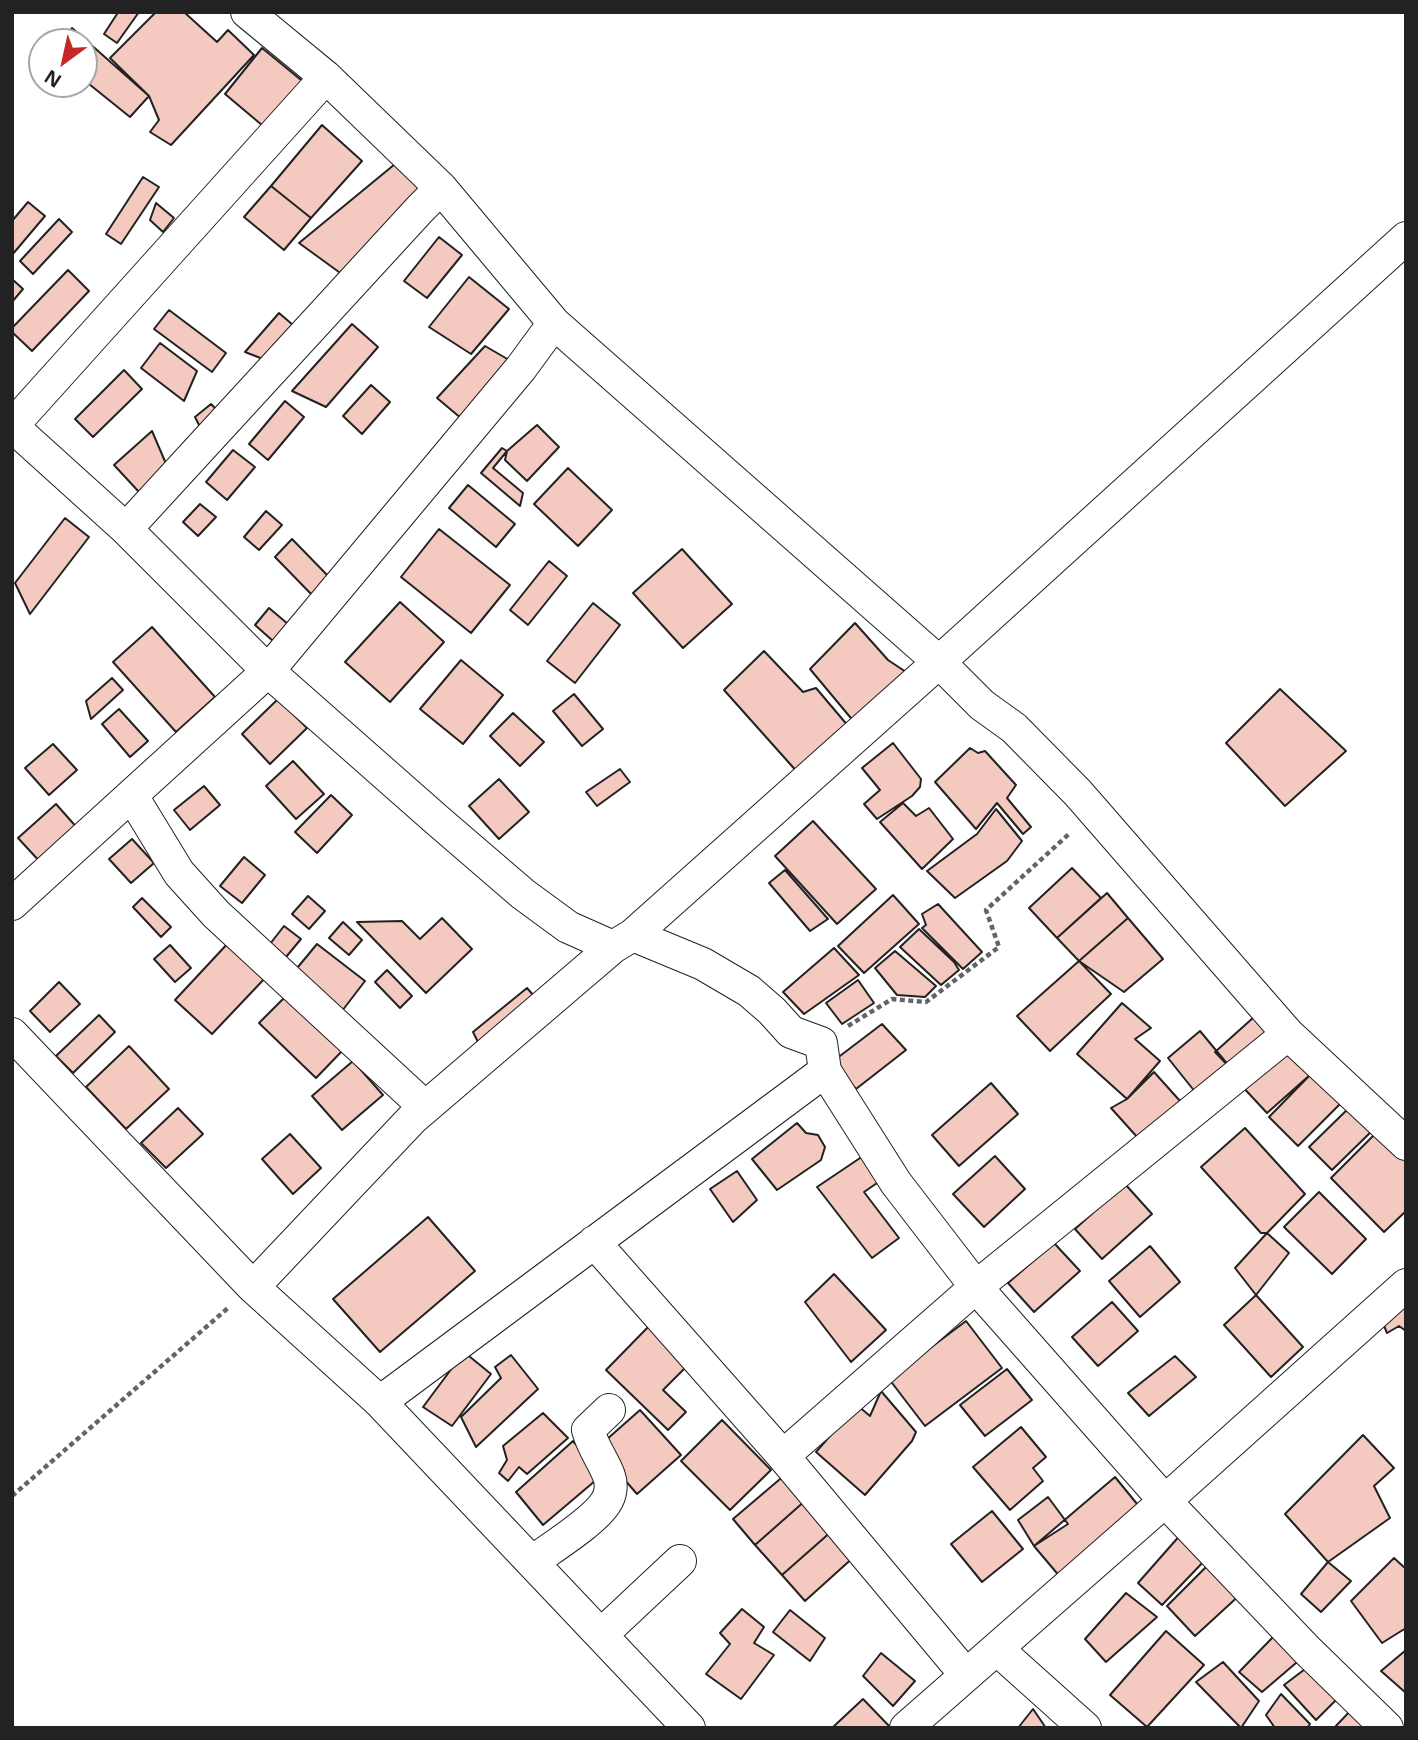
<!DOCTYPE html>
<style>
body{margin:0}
#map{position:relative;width:1418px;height:1740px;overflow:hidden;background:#fff;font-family:"Open Sans",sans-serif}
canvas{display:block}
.frame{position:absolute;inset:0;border:14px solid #222;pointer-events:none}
.north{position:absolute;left:28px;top:28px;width:70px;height:70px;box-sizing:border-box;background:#fff;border:2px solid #a7a7a7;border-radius:50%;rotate:213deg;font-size:19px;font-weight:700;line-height:28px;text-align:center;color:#222}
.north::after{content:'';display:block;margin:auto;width:24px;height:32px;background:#c62828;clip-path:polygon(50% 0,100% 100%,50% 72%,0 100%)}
</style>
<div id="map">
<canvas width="1418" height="1740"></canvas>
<div class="frame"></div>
<div class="north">N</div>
</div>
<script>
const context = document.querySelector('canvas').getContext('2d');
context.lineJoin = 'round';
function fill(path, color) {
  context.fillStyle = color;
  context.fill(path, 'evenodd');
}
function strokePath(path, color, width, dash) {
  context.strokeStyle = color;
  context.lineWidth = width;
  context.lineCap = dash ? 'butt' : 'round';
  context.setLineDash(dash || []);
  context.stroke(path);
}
const building = new Path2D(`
 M115,12H139L117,43L104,34L117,14Z
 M156,12H184L217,42L228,30L254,55L171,145L150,132L159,120L149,96L110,58Z
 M72,28L149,96L130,117L84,80V42H61Z
 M262,48L306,84L269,131L225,94Z
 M322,125L362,161L311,218L271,186Z
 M395,164L427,186L343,275L299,243Z
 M143,177L159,187L121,244L106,234Z
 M271,186L311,218L284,250L244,217Z
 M28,202L45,216L12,255V221Z
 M156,203L174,218L163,232L150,220Z
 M59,219L72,232L33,274L20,261Z
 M439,237L462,255L427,298L404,281Z
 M68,270L89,291L32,351L12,332V328Z
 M469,277L509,309L471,354L429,327Z
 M12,279L23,289L12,302Z
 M169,310L226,353L212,372L154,329Z
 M279,313L293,325L263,359L245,352Z
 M352,324L378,347L326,407L292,391Z
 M160,343L197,371L184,401L141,368Z
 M485,346L516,364L462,419L437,398Z
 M124,370L142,389L93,437L75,419Z
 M371,385L390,402L362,434L343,416Z
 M285,401L304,417L268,460L249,444Z
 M211,404L218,411L200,427L195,417Z
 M537,425L559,447L527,481L505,460L507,451Z
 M152,431L167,466L139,492L114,465Z
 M502,448L507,451L493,468L523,493L520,506L481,473Z
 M233,450L255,467L227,500L206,482Z
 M568,468L612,510L578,546L534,504Z
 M468,485L515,524L496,547L449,508Z
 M200,504L216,517L198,536L183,522Z
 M266,511L282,525L259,550L244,537Z
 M65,518L89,537L30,614L15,583Z
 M439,529L510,585L471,633L401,577Z
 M292,539L332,580L314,597L275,557Z
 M682,549L732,604L683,648L633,593Z
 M549,561L567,576L528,625L510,610Z
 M400,602L444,642L390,702L345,662Z
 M593,603L620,625L575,683L547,661Z
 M269,608L288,624L273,641L255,625Z
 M855,623L888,660L906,672L855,723L810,669Z
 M152,627L215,697L176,732L113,662Z
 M764,651L803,692L816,688L849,727L799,774L724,690Z
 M461,660L503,695L463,744L420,709Z
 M112,678L123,690L91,719L86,701Z
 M1280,689L1346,751L1285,806L1226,743Z
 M574,694L603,729L582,746L553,711Z
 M278,699L307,728L270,764L242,734Z
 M119,709L148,741L130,757L102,724Z
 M513,713L544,742L520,766L490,736Z
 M893,743L921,779L920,787L912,796L877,819L864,804L880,790L862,768Z
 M53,744L77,770L49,795L25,768Z
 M970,748L978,753L985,751L1016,785L1007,798L1031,827L1023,834L997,803L976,829L935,782Z
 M293,761L324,794L296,819L266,786Z
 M620,769L630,782L597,806L586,792Z
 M499,779L529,812L499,839L469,806Z
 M204,786L220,805L190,830L174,810Z
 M331,795L352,815L317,853L295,832Z
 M903,803L916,816L929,808L953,839L922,869L880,822Z
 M56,804L79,830L42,864L18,838Z
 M996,809L1022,841L1007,861L955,898L927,871L977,834Z
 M813,821L876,889L837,924L775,856Z
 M132,839L154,863L131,883L109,859Z
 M244,857L265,875L242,903L220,886Z
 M1072,868L1101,898L1057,938L1029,908Z
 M785,870L828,919L810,931L769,883Z
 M1107,893L1128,918L1079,961L1057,938Z
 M893,895L919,924L864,973L838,946Z
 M308,896L325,911L309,929L292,914Z
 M142,898L171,927L161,937L133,907Z
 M938,904L982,952L963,969L922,928L926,925L922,914Z
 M442,918L472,949L426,993L357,922L402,921L420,939Z
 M1128,918L1163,959L1124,992L1079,961Z
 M343,922L362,940L349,955L329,938Z
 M284,926L301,939L286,957L270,944Z
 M919,929L954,962L959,970L941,985L900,947Z
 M230,941L267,976L212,1034L175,1000Z
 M317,944L365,981L342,1011L293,973Z
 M170,945L191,968L175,982L154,959Z
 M834,948L859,975L804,1014L783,992Z
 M895,951L936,986L925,997L897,995L875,968Z
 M1079,961L1111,994L1050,1051L1017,1016Z
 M387,970L412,996L400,1008L375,982Z
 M858,980L874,1003L842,1024L826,1003Z
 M59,982L80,1004L50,1032L30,1011Z
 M527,988L534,996L478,1042L473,1032Z
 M288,994L344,1049L316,1078L259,1023Z
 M1122,1003L1151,1028L1135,1039L1160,1061L1127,1099L1077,1054Z
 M99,1015L115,1032L73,1073L56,1056Z
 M1254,1017L1272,1036L1234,1072L1215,1052Z
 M882,1024L906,1050L856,1089L832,1062Z
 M1200,1031L1234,1072L1200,1098L1168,1058Z
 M1285,1044L1311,1074L1267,1113L1240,1084Z
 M129,1046L169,1089L126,1129L86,1087Z
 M353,1061L383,1095L342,1130L312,1096Z
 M1154,1072L1189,1111L1147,1148L1111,1108L1127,1099Z
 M1311,1074L1341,1103L1298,1146L1269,1117Z
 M991,1083L1018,1114L959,1166L932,1135Z
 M1354,1103L1377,1126L1332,1170L1309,1147Z
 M178,1108L203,1134L166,1168L141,1143Z
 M797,1123L806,1133L818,1135L825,1147L821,1160L777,1190L752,1159Z
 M1245,1128L1305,1194L1267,1233H1261L1201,1167Z
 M1379,1130L1406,1158V1211L1384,1232L1331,1178Z
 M290,1134L321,1168L293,1194L262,1159Z
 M866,1154L880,1181L864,1192L899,1238L872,1258L817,1187Z
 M995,1156L1025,1189L984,1227L953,1194Z
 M737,1171L757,1200L733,1222L710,1189Z
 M1125,1184L1152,1214L1102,1259L1075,1229Z
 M1319,1192L1366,1239L1332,1274L1284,1227Z
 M428,1217L475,1271L380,1352L333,1299Z
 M1267,1233L1289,1253L1256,1295L1235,1268Z
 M1054,1243L1080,1271L1034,1312L1008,1283Z
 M1150,1246L1180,1282L1140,1317L1109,1281Z
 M834,1274L886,1330L851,1362L805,1302Z
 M1256,1295L1303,1347L1271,1377L1224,1325Z
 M1406,1298V1331L1399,1326L1387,1333L1382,1321Z
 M1112,1302L1138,1331L1098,1366L1072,1337Z
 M966,1321L1002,1368L925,1426L889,1379Z
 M652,1323L691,1362L663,1390L686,1412L668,1430L606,1370Z
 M464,1352L491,1374L452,1426L423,1407Z
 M511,1355L538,1389L476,1447L461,1417L501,1378L495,1367Z
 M1175,1356L1196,1377L1149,1416L1128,1393Z
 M1007,1369L1032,1400L985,1436L960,1405Z
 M881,1391L916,1432L912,1441L865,1495L816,1452L857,1405L870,1416Z
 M640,1410L681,1455L637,1494L597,1448Z
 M543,1413L568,1438L527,1474L519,1467L508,1481L499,1473L507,1460L503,1446Z
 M722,1420L771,1470L730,1510L681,1461Z
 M1021,1427L1046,1457L1033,1468L1043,1481L1010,1510L973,1467Z
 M1363,1435L1394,1468L1374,1486L1390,1518L1328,1562L1285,1514Z
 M573,1441L602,1475L543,1525L516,1492Z
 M793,1468L806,1500L755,1545L733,1519Z
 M1115,1477L1142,1510L1061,1578L1034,1546Z
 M1048,1497L1068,1524L1034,1546L1018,1520Z
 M806,1500L833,1530L782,1575L755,1545Z
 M992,1511L1023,1549L982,1582L951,1544Z
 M833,1530L856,1555L805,1601L782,1575Z
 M1182,1533L1207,1558L1162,1605L1138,1583Z
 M1394,1558L1406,1569V1628L1382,1643L1351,1601Z
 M1328,1562L1351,1581L1321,1612L1301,1594Z
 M1209,1564L1243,1592L1195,1636L1167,1606Z
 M1126,1593L1157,1617L1106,1662L1085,1639Z
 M742,1609L764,1627L754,1643L774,1655L741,1699L706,1674L730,1644L720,1633Z
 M790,1610L825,1638L810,1661L773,1632Z
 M1166,1631L1204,1665L1147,1727L1110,1695Z
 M1275,1635L1303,1657L1262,1692L1239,1672Z
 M1406,1650V1693L1381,1671Z
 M881,1653L915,1681L893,1706L863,1676Z
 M1223,1662L1259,1701L1241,1728L1196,1682Z
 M1309,1666L1343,1693L1316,1720L1284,1685Z
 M1281,1694L1310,1724L1307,1728H1275L1266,1715Z
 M863,1699L891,1728H832Z
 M1353,1708L1374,1728H1334Z
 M1033,1709L1046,1728H1018Z`);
fill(building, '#f3c9c0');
strokePath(building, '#222', 2);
const minor = new Path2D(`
 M247,12L326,77L441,188L554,323L939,662L982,705L1014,728L1078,793L1288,1034L1406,1144
 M326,77L12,426L126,529L268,671L437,820L523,894L568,927L613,947
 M126,529L420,209L441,188
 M132,796L179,873L216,914L425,1107
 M12,904L268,671L521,368L554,323
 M633,935L703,964L749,991L772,1011L791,1032L821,1043L825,1071L896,1183L976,1287L1165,1501L1307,1650L1387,1728
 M12,1034L253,1287L380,1402L689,1728
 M594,1242L783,1456L966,1675
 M253,1287L413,1118L613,947L633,935L939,662L1406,238
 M380,1402L825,1071
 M783,1456L976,1287L1288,1034
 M532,1562C551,1548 595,1521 606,1502C611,1495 612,1484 609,1476C603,1460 593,1448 588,1430L609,1410
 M601,1635L680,1561
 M997,1649L1085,1728
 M906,1728L1165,1501L1406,1285`);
strokePath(minor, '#222', 34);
strokePath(new Path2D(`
 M848,1026L892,999L926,1002L999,947L986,910L1070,833
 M12,1496L228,1308`), '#646464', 4.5, [5, 3.5]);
strokePath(minor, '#fff', 32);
</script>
